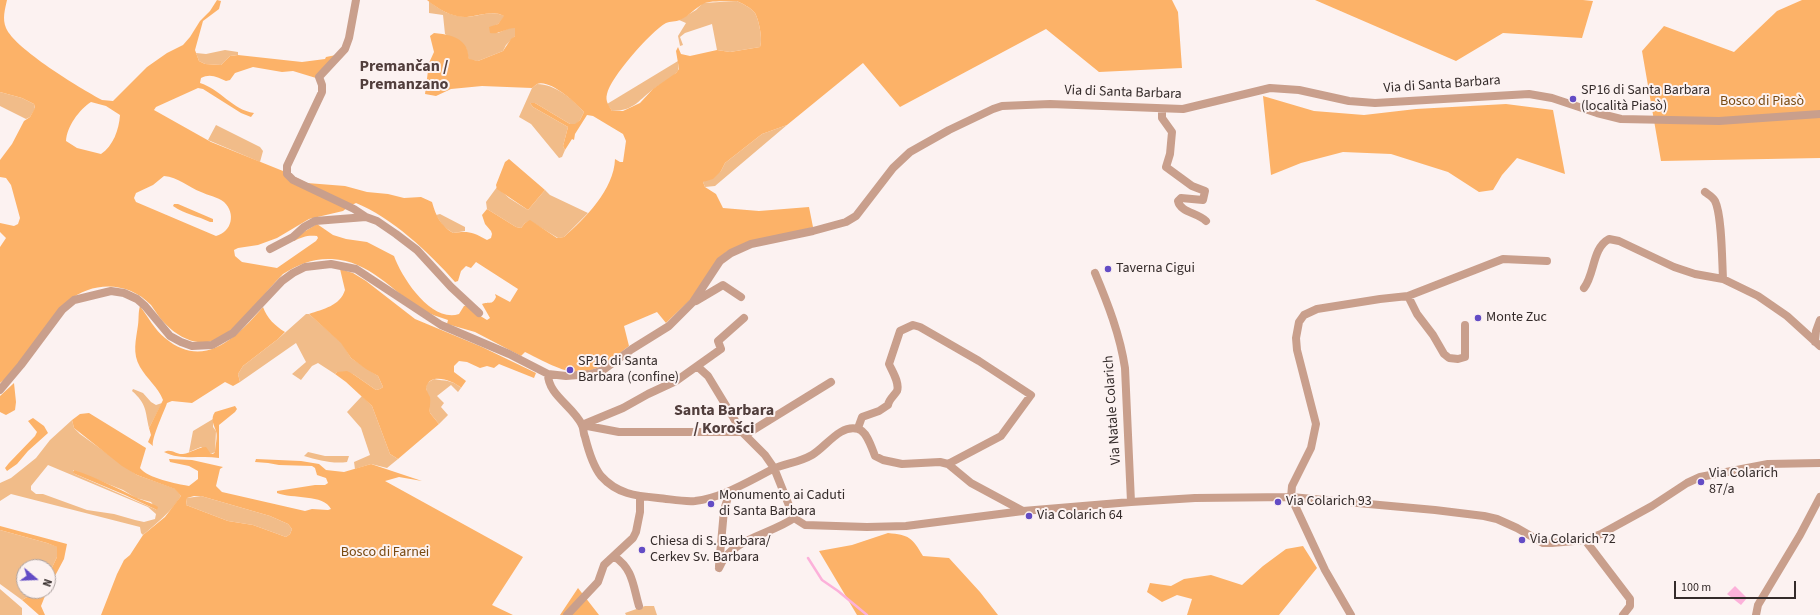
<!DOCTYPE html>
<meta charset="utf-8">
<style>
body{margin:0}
#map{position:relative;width:1820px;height:615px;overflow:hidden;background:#fcf2f1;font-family:"Source Sans 3",sans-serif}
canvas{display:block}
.north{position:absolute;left:16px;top:559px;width:40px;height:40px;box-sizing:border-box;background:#fcf2f1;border:1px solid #aca2a1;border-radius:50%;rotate:109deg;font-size:11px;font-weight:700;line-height:16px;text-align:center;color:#342b2a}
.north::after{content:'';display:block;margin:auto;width:14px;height:18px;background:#634cc5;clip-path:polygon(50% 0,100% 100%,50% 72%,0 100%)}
.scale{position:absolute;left:1674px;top:581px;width:122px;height:18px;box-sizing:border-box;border:2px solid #342b2a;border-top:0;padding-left:5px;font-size:12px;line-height:14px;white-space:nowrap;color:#342b2a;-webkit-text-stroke:3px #fcf2f1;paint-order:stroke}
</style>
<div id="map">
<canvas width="1820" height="615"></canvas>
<div class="north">N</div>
<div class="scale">100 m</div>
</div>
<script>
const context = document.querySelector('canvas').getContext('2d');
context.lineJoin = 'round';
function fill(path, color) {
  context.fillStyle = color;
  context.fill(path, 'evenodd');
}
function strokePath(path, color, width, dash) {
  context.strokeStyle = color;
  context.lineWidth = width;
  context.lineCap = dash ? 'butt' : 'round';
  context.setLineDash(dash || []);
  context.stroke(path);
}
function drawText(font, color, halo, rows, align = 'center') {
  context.font = font + ' "Source Sans 3",sans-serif';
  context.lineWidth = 4;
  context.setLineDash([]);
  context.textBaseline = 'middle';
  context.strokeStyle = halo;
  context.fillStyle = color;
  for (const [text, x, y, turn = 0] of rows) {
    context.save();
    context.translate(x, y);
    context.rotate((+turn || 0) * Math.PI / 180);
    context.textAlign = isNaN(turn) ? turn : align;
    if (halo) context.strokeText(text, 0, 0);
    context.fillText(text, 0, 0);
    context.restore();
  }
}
fill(new Path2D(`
 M429,1C439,10 453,17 467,17C482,16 489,10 505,16L498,24L492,27L498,33L509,28H515V36L506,45L503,51L478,61L469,60L466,48L445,34L443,15L429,13Z
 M737,1C743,4 750,7 755,13C759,20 763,40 760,47L730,52L717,50L712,24L685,33L680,37L683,45L680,46L678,36L686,23L679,20L696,10L703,3Z
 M225,50L238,52V55L230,56L221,65L205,64L199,61L196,53L206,54Z
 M678,61C678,66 680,70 676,73C671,79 662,83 655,88C639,99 635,111 612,111L607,104Z
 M537,84C555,84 573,99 584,112L580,120L575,125L570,124L535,103H530L533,107L568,127L563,146L565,150L562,157L559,158L531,124L519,117L532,88Z
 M0,92L22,98L34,104L35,109L30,117L26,119L0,106Z
 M216,125L260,147L263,151L260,162L208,140Z
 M787,125L715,186L705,187L703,182L721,171L725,163L762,134Z
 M497,187L509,198L528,210L545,190L550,195L588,213L564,237L558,238L530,221L525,223L521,228L516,227L487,209L486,202Z
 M440,214L465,227V231L453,233L443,226L436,215Z
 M306,314H309L342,343L351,358L378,376L383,387L380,389L376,390L353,374L337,372L335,374L318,363L312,366L301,380L292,374L306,362L296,343L240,382L238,374L243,366L278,339Z
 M434,379C445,381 453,380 461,388L458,392L451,385L437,396L444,403L441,407L448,415L439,424L430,413L426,387L427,383Z
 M133,389L143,393L151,402L156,405L162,403L149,428C145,411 147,404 132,391Z
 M362,396L372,406L390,454L398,459L387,468L371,464L355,469L354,462L370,455L361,428L347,412Z
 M213,419V427L216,431L215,452L211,454L201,447L189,452L193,431Z
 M72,420L74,428L80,434L137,475L176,489L181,496C171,512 157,523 143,535L141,533L140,527L11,494L0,501V483L11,478L36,458L50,440ZM48,465L148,507L156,514L155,519L144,522L135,520L114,514L87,510L43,494H36L31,490V486ZM73,470L123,490L136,498L151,502L157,510L75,474Z
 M308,452L325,456H349L347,462C332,464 318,460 304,456Z
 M201,496L270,516L288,524L292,529L290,534L286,537L253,525L228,521L186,505L187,498Z
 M0,530L47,543L58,547L57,557L48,576V567H24V591H37L22,600L0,584Z
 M0,589L22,608V615H0Z
 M645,606H654L657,615H626L625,613Z`), '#f1bc89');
fill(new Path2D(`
 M0,0H7C5,9 2,19 6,28C15,49 80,88 102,100L113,101L147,67L167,53L183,45L190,37L200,21L210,11L217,0L221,1L219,9L203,21L195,50L199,61L205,64L221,65L230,56L238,55L302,62L325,59L326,57L336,55L316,78L293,71L282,72L253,67L235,73L230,80L226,81C218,77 210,73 201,78L200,83C220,89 233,110 254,113L251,117L241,113L203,89L198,88L156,107L154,110L211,142L283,171L307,183L345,186L367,192L388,194L404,198L421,197L432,202C436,216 440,225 453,233C469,231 472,232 487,240L491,238L492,234L491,231L485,224L482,215L487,209L516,227L521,228L525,223L530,220L557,238L564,237C585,218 614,190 615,159L620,162H623L626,141L623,134L593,116L587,115L575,134L574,140L572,139L565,150L563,146L568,127L533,107L530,103H535L570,124H575L580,120L584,112C576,103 550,79 537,84C535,85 534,87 532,88L482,86L451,89L436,96L425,94L429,63L434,52L430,36L434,33C445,34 460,36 466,47C468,51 468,55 469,59L478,61L503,51L511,39L515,36V28C506,28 498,35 490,33L489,27L498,24L504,16C492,10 480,16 467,17C453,18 438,9 427,0H1172L1178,12L1182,68L1099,72L1046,29L900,107L863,63L787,125L762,134L725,163L721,171L713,179L703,182L705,187L716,194L723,208L759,211L809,207L813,227L726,252L691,299L666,323L657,312L624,326L629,346C583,383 575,377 525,352L521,356L475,332L447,324L448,320C439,317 430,314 422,310C392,291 370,261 332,259C314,258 299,264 283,274C266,291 237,330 218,339C196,349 174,335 160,318C157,314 154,309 151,305C128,281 93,281 68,301L15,371L0,383V247L6,238L0,232V223L14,226L18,224L20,218L11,185L6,178L0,177V160L12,144L24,121L30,117L35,108L34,104L22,98L0,92ZM737,1C743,4 750,7 755,13C759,20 763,40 760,47L730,52L717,50L690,56L681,54L678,47L676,51L679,69L676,73L653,89L640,103L623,111H612C609,106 605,101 607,94C610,78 650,32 666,23C670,21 676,22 680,20C689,16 695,8 703,4C709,0 729,2 737,1ZM91,102L106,106L120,115C119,130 113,146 101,154L77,148L66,141C67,126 79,110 91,102ZM164,176C178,177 188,187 201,192C207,195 218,197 224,202C236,213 232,232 216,236L136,202L134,198L136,193L153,185ZM356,203C391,217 430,253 455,282L458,281L461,271L466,266L471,268L476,262L518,289L510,302L495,294L496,297C492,306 489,301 482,304L490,318L487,320L477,314L470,305L464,306L459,314C431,323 402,278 394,256L367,242L346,239L333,235L317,224L292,239L294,241C302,237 307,235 317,236L318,238L316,241L277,268L242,262L235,256L234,250L238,248L258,245L277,238L309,219L343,211L348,207Z
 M1315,0H1583L1593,1L1582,38L1503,33L1456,61Z
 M1802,0H1820V158L1661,161L1642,51L1664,26L1734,52L1777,11Z
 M1263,96L1314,111L1364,115L1416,109L1506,104L1553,110L1565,174L1517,158L1502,175L1493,190L1479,192L1448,172L1391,154L1343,152L1301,163L1271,175Z
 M509,159L545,190L528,210L497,189L496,185L505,162Z
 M174,204H178L213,219V222H210C198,216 184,214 173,206Z
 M340,269L353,273L366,281L415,319L482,347L536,373L534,378L499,364L494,368L487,366L480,368L467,362L459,361L454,366V372L466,381L461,388C454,381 432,373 427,385C425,389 428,393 430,397C431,403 429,407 430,413L439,424L398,459L390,454L372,406L346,382L335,374L337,372L347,371L353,374L376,390L380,389L383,387L378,376L366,369L351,358L341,343L309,314C323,309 340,306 345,290Z
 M140,306C148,317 155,330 165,338C204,371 237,337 263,307C267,318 275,326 285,332L278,339L243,366L238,374L240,382L233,386L225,382L192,403L172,401L167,403C164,412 151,439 153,446L148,442L151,435L149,428L163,400C158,387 147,379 140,367C132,353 136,340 138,325C139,319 138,313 140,306Z
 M14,383L16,402L15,410L6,415L0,412V396Z
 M235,406L237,409L235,412L219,425V458C200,455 182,461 164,452C172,448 176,455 183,454C191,453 198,447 206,447L211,454H213L215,452C215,446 218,437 216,431C214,425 210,419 215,412Z
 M89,413L146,448L140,468C147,478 177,484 189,486L198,479V471L189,466L170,462L169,459L192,460L223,467L220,469L216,486L222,492L305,511L312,509L328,510L331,509C324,494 292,499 277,493V491L315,485H325L328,483L326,478L317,475L315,468L312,466L279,465L268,463L255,462L256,459L301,461L319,464L326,470L344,472L371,464L422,481L399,477L385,481L523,557L492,605L513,615H101L117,574L124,560L130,555L143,535L165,517L181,496L175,489L137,475L122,466L74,428L72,420L80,414ZM194,496H201L270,516L288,524L292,529L290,534L286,537L253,525L228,521L186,505L187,498Z
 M33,418L44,426L48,433L28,451L17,464L7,471L5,468L9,463L35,436L37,432L28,421Z
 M74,470C95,477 115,487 135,497C142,501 151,502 158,507L157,510L125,495L75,474L73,472Z
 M0,526L67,544L64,559L48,589V576L57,557V547L47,543L0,530Z
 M888,533C909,535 912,537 923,556L949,558L980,592L998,615H857L819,551L852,545Z
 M1303,546L1317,568L1279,615H1187L1192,599L1177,595L1162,602L1147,592L1150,583L1171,586L1184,579L1211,575L1242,585L1263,566L1286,549Z
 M578,588L599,615H560Z
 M37,591H47L41,606L45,615H39L22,600Z`), '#fcb268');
fill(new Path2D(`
 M1735,586L1747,598L1741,605L1727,594Z`), '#fcb1da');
strokePath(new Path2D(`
 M808,558L822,580L838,591L867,615`), '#fcb1da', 2.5);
strokePath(new Path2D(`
 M356,0L349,38L345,49L319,77L322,85V92L287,166V174L293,180L354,209L366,217
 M1162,109V118L1172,132L1170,154L1166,167L1192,186L1205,191L1203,200L1181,198L1178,201C1180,212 1198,213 1206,221
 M1705,192C1709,195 1713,197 1715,201C1722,215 1722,261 1723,279
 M270,249L293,237L304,227L315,221L366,217L377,221L396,234L417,250L451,287L479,313
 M1095,273C1108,304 1120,335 1125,368L1131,502
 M1584,288C1595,274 1592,248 1609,239L1619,241L1674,267L1695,274L1723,279L1758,296L1787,316L1820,346
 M1408,296L1417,314L1433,335L1444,354L1449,358L1458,359L1465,357V325
 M696,301L723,285L741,297
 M1815,342L1816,331L1820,320
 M698,367L708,376L742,432L765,455L774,468L794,518L805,525L867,527L906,526L1023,511L1131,502L1195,498L1291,497L1435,510L1484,516L1497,519L1517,528L1543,543H1552L1585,540L1601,534L1652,506L1687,483L1700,477L1768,464L1820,463
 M548,374C548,395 573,406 582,425C584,429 583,433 585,437C588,449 593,466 601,476C617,494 636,496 658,498C670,499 683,502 695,501C722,498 749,481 773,469C786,463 798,463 812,455C826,447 840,424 858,429C867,431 872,449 875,456L883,460L902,464L940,462L948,464L971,483L1023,511
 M0,390L21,365L62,310L74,300L111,291L124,293L137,299L145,306L170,336L181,342L192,346L212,345L233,333L282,281L293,273L305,267L331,264L356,269L441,325L509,354L548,374L566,376L591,374L603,370L632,349L669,326L693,302L720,261L731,253L751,244L813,231L846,222L856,216L893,168L910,152L949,130L993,109L1002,106L1050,104L1183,109L1270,88L1299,90L1349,101L1375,103L1529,94L1552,98L1597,113L1621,119L1719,121L1820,114
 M582,425L623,408L648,394L676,381L721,349L718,341L744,318
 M582,425L619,432H742
 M858,428L862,417L879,411L888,405C889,399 894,396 897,391C900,383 892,371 889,364L900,331L913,325L920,327L979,361L1031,395L1001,436L948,464
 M745,435L831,382
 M1585,540L1630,599V606L1623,615
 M615,557C633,569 633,586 639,606
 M719,566L724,510L730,491
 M719,568C731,538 770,535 794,518
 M567,615L598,582L604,565L633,538L636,532L640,512V497
 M1351,615L1325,570L1291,497L1292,486L1311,448L1316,424L1297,350L1296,338L1299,322L1304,315L1317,309L1380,299L1408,296L1503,259L1547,261
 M1756,615L1758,605L1800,535L1820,497`), '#c99f8c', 8);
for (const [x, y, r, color] of [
 [1573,99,4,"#634cc5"],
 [1108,269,4,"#634cc5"],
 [1478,318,4,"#634cc5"],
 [570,370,4,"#634cc5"],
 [1701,482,4,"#634cc5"],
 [1278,502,4,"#634cc5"],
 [711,504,4,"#634cc5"],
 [1029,516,4,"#634cc5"],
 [1522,540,4,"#634cc5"],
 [642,550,4,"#634cc5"]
]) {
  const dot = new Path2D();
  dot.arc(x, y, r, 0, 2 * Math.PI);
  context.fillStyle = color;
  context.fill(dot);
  strokePath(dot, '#fcf2f1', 1.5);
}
drawText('14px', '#342b2a', '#fcf2f1', [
 ["Via di Santa Barbara",1442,85,-4],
 ["Via di Santa Barbara",1123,93,2],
 ["Via Natale Colarich",1113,410,-94]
]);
drawText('14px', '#342b2a', '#fcf2f1', [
 ["SP16 di Santa Barbara",1581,91],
 ["(località Piasò)",1581,107],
 ["Taverna Cigui",1116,269],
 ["Monte Zuc",1486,318],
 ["SP16 di Santa",578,362],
 ["Barbara (confine)",578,378],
 ["Via Colarich",1709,474],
 ["87/a",1709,490],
 ["Monumento ai Caduti",719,496],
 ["di Santa Barbara",719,512],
 ["Via Colarich 93",1286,502],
 ["Via Colarich 64",1037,516],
 ["Via Colarich 72",1530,540],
 ["Chiesa di S. Barbara/",650,542],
 ["Cerkev Sv. Barbara",650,558]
], 'left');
drawText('14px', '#784910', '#fcf2f1', [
 ["Bosco di Piasò",1762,102],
 ["Bosco di Farnei",385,553]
]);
drawText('bold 16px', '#513e3c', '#fcf2f1', [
 ["Premančan /",404,67],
 ["Premanzano",404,85],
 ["Santa Barbara",724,411],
 ["/ Korošci",724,429]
]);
</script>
